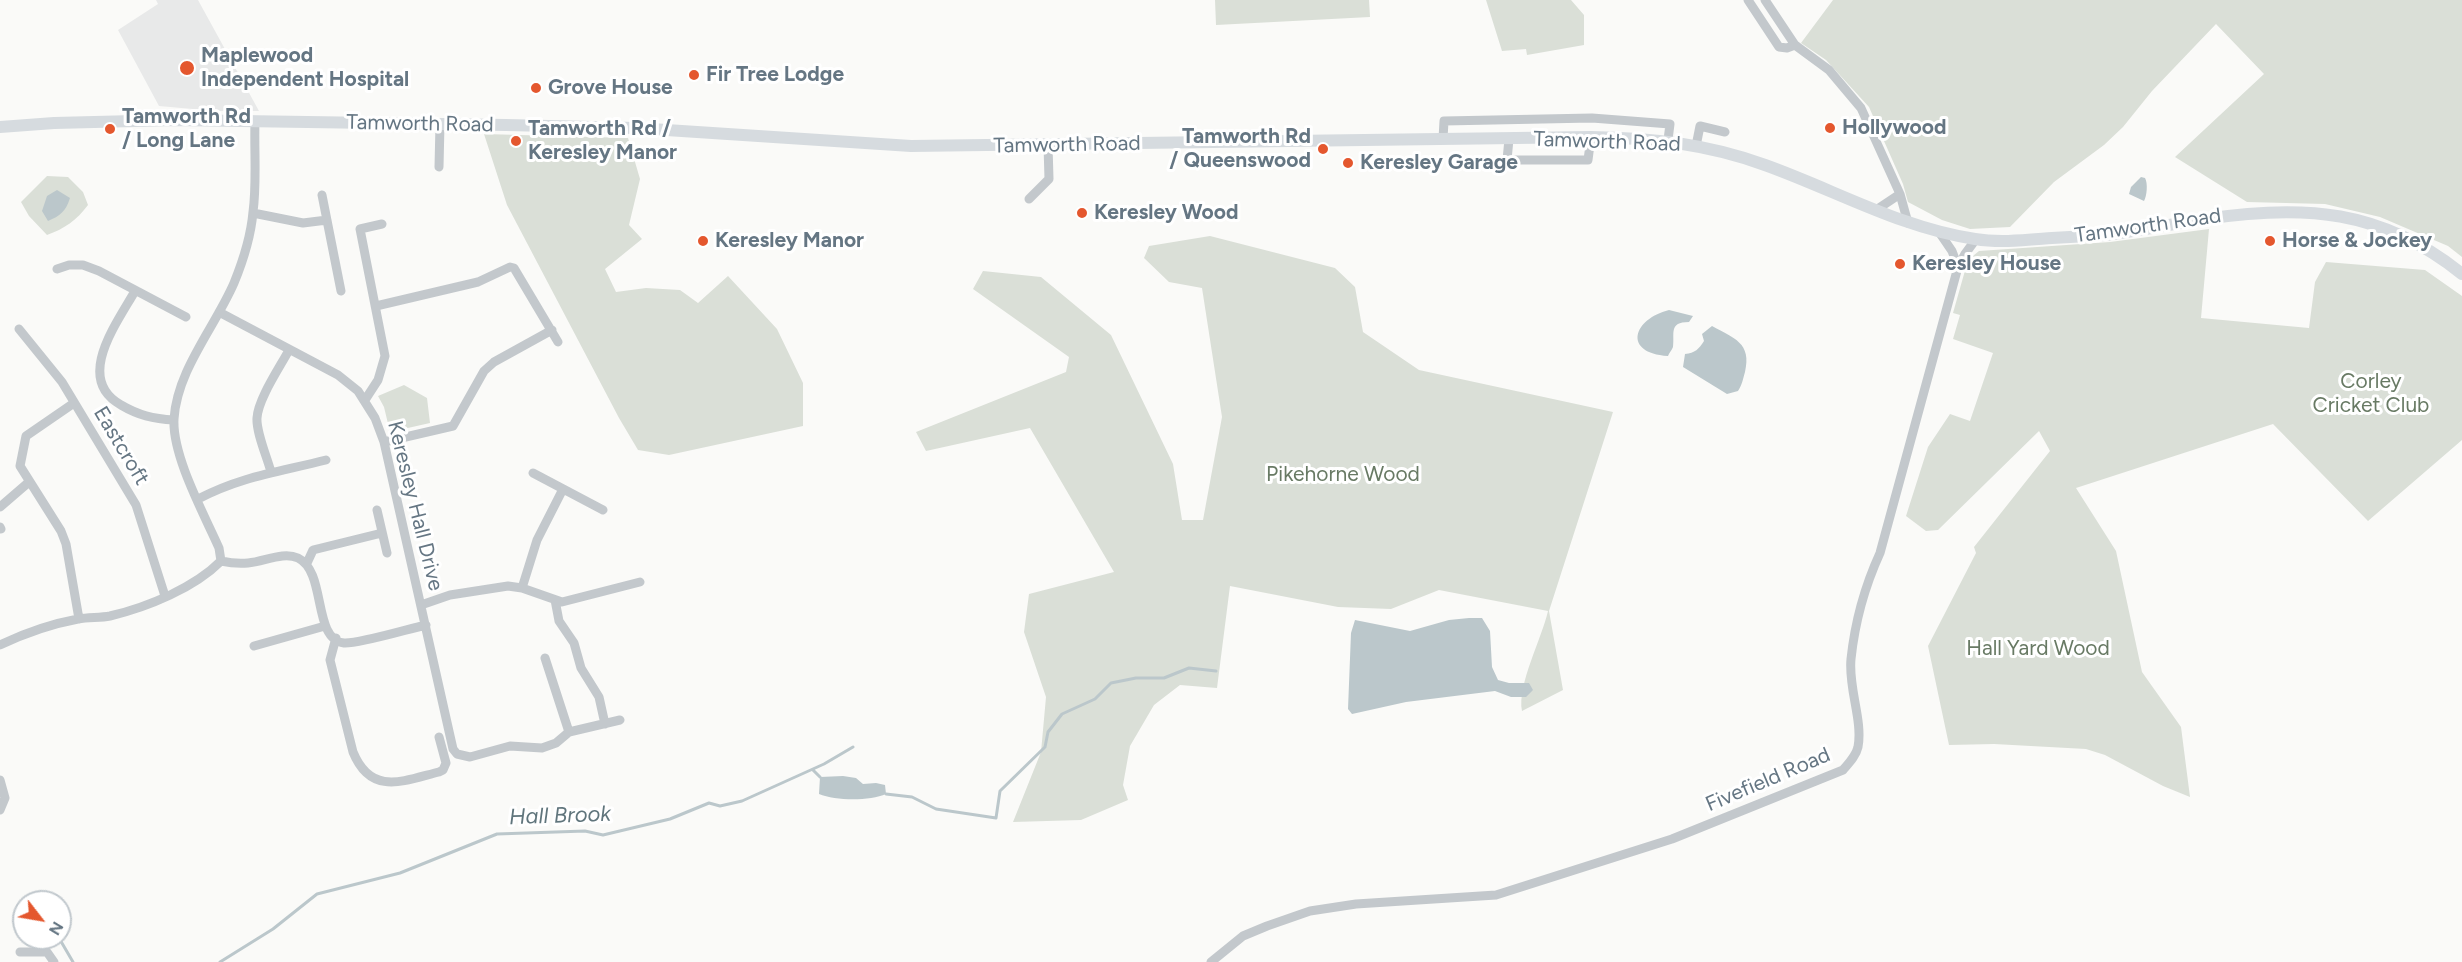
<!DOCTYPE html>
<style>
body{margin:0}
#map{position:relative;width:2462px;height:962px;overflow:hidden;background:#fafaf8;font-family:Figtree,sans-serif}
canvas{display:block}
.north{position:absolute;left:12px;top:890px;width:60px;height:60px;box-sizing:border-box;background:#fff;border:2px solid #c1c8cd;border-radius:50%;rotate:121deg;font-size:16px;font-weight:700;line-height:24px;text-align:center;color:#657683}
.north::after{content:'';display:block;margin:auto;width:21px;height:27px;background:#e4572e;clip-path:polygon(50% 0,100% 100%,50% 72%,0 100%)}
</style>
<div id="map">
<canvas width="2462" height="962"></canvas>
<div class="north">N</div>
</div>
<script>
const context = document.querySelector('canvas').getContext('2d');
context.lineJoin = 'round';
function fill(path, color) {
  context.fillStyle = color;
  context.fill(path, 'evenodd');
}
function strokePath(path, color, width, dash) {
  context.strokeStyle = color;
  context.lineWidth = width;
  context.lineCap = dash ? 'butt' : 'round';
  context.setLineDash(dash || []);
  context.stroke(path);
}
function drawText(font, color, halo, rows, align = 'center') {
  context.font = font + ' Figtree,sans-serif';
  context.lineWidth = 6;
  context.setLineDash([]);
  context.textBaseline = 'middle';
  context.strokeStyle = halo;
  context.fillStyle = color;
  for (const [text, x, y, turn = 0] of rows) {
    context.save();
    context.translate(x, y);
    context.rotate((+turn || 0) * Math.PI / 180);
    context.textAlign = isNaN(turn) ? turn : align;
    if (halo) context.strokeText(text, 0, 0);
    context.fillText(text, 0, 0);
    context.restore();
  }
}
fill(new Path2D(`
 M156,0H198L259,111H215L159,106L118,30L158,4Z`), '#e8e9e9');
fill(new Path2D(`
 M1215,0H1369L1370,17L1216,25Z
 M1486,0H1571L1584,15V45L1527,55L1526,49L1502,51Z
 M1833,0H2462V257L2448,246L2380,217L2325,204L2247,202L2175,157L2264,74L2216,24L2152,91L2123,127L2104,145L2054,182L2010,227L1970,229L1942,220L1908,202L1903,184L1869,107L1826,60L1801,43Z
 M484,134L628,138L640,179L629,225L642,239L605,269L616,292L646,288L680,290L698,303L728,276L777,329L803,383V426L669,455L638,450L619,418L507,205Z
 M47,176L68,177L83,192L88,205C77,220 64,229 47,235L29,216L21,202Z
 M2209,229L2201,318L2309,328L2315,282L2326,262L2425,270L2462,296V440L2368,521L2273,424L2076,488L2116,551L2142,672L2181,727L2190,797L2163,786L2105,755L2086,749L1994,744L1949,745L1928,646L1976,553L1974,547L2050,451L2039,431L1938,530L1926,531L1906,516L1928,447L1950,414L1970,421L1993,353L1953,339L1960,315L1953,313L1968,260L1979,251L2110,242Z
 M1210,236L1335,268L1355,287L1363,332L1419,370L1613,412L1549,611L1563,690L1522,711C1517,685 1542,638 1548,611L1439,590L1391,609L1338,607L1230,586L1217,688L1180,685L1154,705L1130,746L1123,785L1128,800L1081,820L1013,822L1041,752L1046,697L1024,632L1029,594L1114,572L1030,428L926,451L916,432L1066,372L1069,357L973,289L983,271L1041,277L1111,335L1173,464L1182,520H1203L1222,417L1202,288L1169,282L1144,258L1149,246Z
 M404,385L427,398L430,423L390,432L384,407L378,396Z`), '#dadfd7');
fill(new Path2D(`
 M2141,177L2145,178C2148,183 2147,196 2144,201L2129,194L2131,187Z
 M57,190L70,198C66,211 60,216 48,221L42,211L47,196Z
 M1669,310L1693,316L1689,322C1668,322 1675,334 1673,347C1672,350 1669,353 1668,356C1622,353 1633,319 1669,310Z
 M1712,326C1734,338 1752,343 1745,372C1743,379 1742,385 1738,391L1727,394L1683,367L1685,354C1695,353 1699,349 1704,341L1702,334Z
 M1469,618H1482L1490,631L1492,667L1498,680L1509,683H1529L1533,690L1526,697H1511L1495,691L1406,702L1352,714L1348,709L1351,633L1355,620L1410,631L1449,620Z
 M843,776L856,778L863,784L876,783L885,785L886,794C870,801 836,801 819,794L820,777Z`), '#bbc7cb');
strokePath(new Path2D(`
 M813,770L820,777
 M886,794L912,797L936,809L996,818L1000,791L1045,747L1048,732L1062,714L1095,699L1111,683L1136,678H1164L1189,668L1216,671
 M59,938L73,962
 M220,962L273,929L317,894L400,873L497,834L585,831L603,835L670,819L709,803L720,806L742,801L824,764L853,747`), '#bbc7cb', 3);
strokePath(new Path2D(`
 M1748,0L1779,47L1787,48L1795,45
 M1765,0L1795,45L1829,70L1861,108L1900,194L1908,223
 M1443,139L1444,121L1592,118L1670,124L1668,140
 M1509,139L1507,160H1588L1591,137
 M1696,146L1700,126L1725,132
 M439,167L440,124
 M322,195L341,291
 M1029,199L1049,179L1048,145
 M1876,210L1900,194
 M253,213L303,223L327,220
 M1939,232L1952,251L1958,267
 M57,269L69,265H83L99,271L186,317
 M135,291C117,323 74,379 121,405C138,415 153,419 174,420
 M376,306L478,282L510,267L514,268L558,342
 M219,312L338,375L358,391L375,418L384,442L453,749L457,754L470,757L510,746L542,748L556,743L569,732L620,720
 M19,329L62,382L136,505L165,596
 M365,400L378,380L385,356L360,229L382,224
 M74,403L26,436L20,466L61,531L66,544L79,619
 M384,442L453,426L484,371L494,362L552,330
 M271,472C267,457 256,432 257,418C258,399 280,367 289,350
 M533,473L603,510
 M198,499C242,476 279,472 326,460
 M0,507L29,482
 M377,510L387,553
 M0,527L1,529
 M221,561C230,563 238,564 248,563C264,562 283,551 298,558C327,572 312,639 344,643C359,644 408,629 426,625
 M307,563L313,550L382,533
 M522,588L537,540L563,489
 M555,600L559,621L574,643L581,668L599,697L605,724
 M421,605L450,595L508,586L522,588L562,602L640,582
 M336,638L330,660L353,752C371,796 403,781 439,772L443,770L446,763L439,737
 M0,645C25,633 51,624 78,619C89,617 100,618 110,616C148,607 194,588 221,561L219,548C204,514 172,456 174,419C177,370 215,327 234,283C243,261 251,235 253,212C257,183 254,151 255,121
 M254,646L325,626
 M545,658L569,732
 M0,780L5,798L0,810
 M20,952H47L54,962
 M1211,962L1243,936L1267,926L1310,911L1356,904L1496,895L1672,839L1843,770C1849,763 1856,756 1858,747C1863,720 1848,688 1851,659C1855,621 1864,588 1880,553L1958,267L1965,254L1976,239`), '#c3c8cc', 9);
strokePath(new Path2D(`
 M0,127L54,123L175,120L506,125L636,128L911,146L1591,137C1652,138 1708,144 1765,165C1835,190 1901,228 1975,239C2000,243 2026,240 2052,238C2070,237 2088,236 2106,235C2139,231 2172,224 2205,219C2303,204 2382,209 2462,274`), '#d6dbdf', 12);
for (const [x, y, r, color] of [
 [187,68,8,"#e4572e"],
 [694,75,6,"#e4572e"],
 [536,88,6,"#e4572e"],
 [1830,128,6,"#e4572e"],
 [110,129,6,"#e4572e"],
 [516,141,6,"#e4572e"],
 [1323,149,6,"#e4572e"],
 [1348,163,6,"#e4572e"],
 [1082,213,6,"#e4572e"],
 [703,241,6,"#e4572e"],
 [2270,241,6,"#e4572e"],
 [1900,264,6,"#e4572e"]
]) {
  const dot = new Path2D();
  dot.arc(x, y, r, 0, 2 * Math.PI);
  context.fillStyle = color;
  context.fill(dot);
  strokePath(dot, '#fff', 2);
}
drawText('bold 21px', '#657683', '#fff', [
 ["Maplewood",201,56],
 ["Independent Hospital",201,80],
 ["Fir Tree Lodge",706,75],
 ["Grove House",548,88],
 ["Tamworth Rd",122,117],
 ["/ Long Lane",122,141],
 ["Hollywood",1842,128],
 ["Tamworth Rd /",528,129],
 ["Keresley Manor",528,153],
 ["Tamworth Rd",1311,137,"right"],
 ["/ Queenswood",1311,161,"right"],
 ["Keresley Garage",1360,163],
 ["Keresley Wood",1094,213],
 ["Keresley Manor",715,241],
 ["Horse & Jockey",2282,241],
 ["Keresley House",1912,264]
], 'left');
drawText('21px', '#657683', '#fff', [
 ["Tamworth Road",420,124,1],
 ["Tamworth Road",1607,142,2],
 ["Tamworth Road",1067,145,-1],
 ["Tamworth Road",2148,226,-8],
 ["Eastcroft",121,446,59],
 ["Keresley Hall Drive",415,506,76],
 ["Fivefield Road",1768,780,-23]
]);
drawText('21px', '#687a64', '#fff', [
 ["Corley",2371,382],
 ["Cricket Club",2371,406],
 ["Pikehorne Wood",1343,475],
 ["Hall Yard Wood",2038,649]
]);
drawText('italic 22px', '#60757c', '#fff', [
 ["Hall Brook",560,816,-2]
]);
</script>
